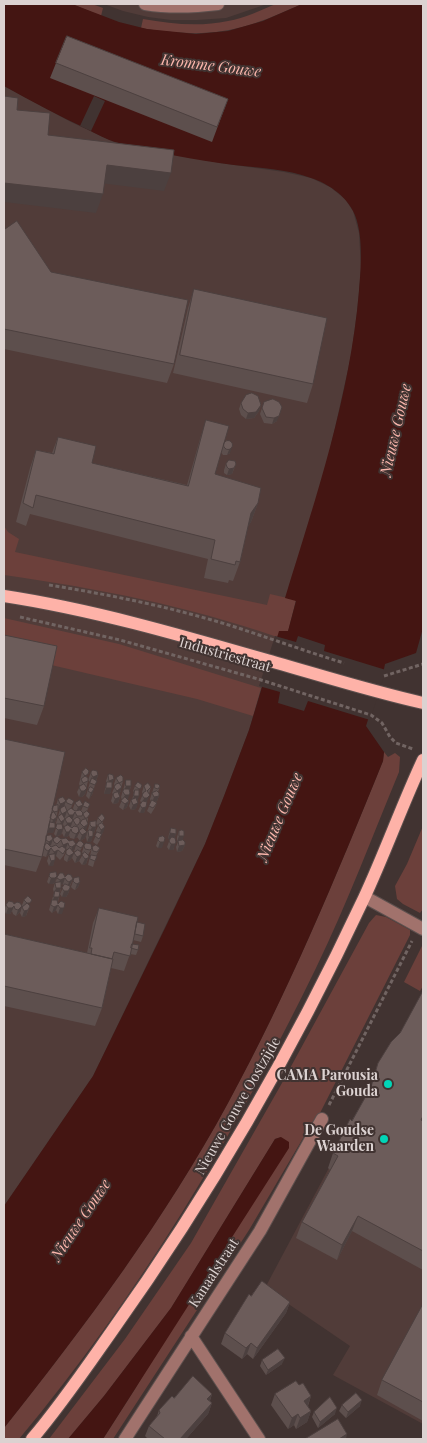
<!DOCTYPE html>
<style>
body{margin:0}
#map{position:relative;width:427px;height:1443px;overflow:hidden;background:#413331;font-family:"Playfair Display",serif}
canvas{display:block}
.frame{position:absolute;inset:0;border:5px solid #dcd2d1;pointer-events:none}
</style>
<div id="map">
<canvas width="427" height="1443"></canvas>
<div class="frame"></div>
</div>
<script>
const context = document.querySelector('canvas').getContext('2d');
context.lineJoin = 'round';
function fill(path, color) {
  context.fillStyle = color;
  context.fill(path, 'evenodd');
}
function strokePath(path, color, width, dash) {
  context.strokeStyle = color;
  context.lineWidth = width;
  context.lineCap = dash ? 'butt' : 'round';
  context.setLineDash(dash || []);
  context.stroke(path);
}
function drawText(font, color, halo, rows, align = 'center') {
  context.font = font + ' "Playfair Display",serif';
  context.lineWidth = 4;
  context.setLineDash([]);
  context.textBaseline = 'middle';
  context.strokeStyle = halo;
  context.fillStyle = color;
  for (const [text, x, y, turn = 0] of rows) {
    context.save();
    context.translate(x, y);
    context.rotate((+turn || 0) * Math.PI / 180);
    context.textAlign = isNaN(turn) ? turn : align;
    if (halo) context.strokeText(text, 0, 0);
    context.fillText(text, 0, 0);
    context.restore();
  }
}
fill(new Path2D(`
 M104,4H267L226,18L197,20H171L148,17L123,11Z
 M4,86L71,122L114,142L220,163L284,172L311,178L330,187L345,199L353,211L359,233L361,268L357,312L351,356L326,468L249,730L224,796L205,844L93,1076L4,1206Z
 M423,991V1424L333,1375L350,1346L265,1288Z`), '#513c39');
fill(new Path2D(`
 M72,4H92L103,8L101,16Z
 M276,4H302C255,25 225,37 172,32C161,31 151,30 141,28L143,19C171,24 200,27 228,21C245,18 261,10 276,4Z
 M4,526L8,532L19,539L15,552L267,605L270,594L296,600L288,632L277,637C188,606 96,588 4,575Z
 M4,618L119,644L261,688L253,716L197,699L4,654Z
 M384,752L388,757L395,753L400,757L399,772C372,837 347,904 316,968C235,1135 138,1297 19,1439H4V1428C86,1325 165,1219 228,1103C288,993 336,877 383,761Z
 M423,826V909L420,913L403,904L397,899L395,886L407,864Z
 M376,915L386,917L410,930V935L319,1115L316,1116L249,1230L113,1439H103L135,1389L281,1137L275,1139L171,1308L104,1396L68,1439H49L125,1339L191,1243L282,1083L369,923Z
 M423,944V986L420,991L404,982Z`), '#6c403b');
fill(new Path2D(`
 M4,4H72L119,22L147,29L196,34L228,31L263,21L302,4H423V628L416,653L385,664L384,669L366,726L384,752L383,761C336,877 288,993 228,1103C165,1219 86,1325 4,1428V1206L93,1076L167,924L205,844L224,796L249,730L279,631H288L296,601L285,598C316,497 350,397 359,291C361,268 364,232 353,211C345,195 327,183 311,178C287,169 259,168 234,165C195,160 154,152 115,142C106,139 96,134 87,129C59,116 31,101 4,86Z
 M281,1137L289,1142V1148L103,1439H68L104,1396L171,1308L275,1139Z`), '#441512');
fill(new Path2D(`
 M94,96L105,101L91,131L80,126Z
 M275,636L296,642L298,636L325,645L324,651L386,670L370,720L308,701L304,711L278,703L280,692L259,686Z`), '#413331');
const minor = new Path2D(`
 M145,4C170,8 193,7 218,4
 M365,897L423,929
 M191,1336L259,1439
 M125,1439L260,1231L322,1119`);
const major = new Path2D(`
 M4,596C96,610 187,637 277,663C326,677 374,692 423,703
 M32,1439C61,1405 86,1368 112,1331C209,1195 293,1050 364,898C385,853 402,805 423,760`);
strokePath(minor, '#5d504e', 14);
strokePath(major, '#5d504e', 14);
strokePath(new Path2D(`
 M49,585C112,595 175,608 235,627C272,639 308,652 344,663
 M20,617L120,640L258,679L371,715L382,723L390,737L396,743L413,749
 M384,676L423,664
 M329,1105L412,941
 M328,1141L334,1144`), '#716462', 3, [4, 2.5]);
strokePath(minor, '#a1726c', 12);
strokePath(major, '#feb2a8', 12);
fill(new Path2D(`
 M56,63L228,99L212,142L50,78Z
 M4,230L51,272L174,364L167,383L4,349Z
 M194,289L313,384L307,403L173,373L188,308Z
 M264,402L277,421L272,424L264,423L260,414Z
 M241,403L261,405L259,411L254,418L246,419L241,415L239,409Z
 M206,420L224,443L227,440L230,453L227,455H223L221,452L215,474L258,503L251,522L248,526L240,562L233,581L229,580L228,583L204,578L208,559L30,514L26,526L16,522L30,468L36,450L52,453L58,437L92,463L187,485L200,439Z
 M226,464H236L232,474L227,475L224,473V470Z
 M4,635L44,706L37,725L4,718Z
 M4,739L53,806H56L58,799L63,807L66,801H74L71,808L74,811L73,808L75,803L81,811L83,806L90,804L87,811L88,820L87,822L88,824L85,830L87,832L85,838L80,841L77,837L80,831L78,829L77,837L74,839L70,838L69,835L67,837H64L62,833L64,827L63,824L62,825L63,829L61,835L56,836L54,834L57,825L56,823L60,809H58L57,816V817L55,823L53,833H47V836L53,839H61L69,841L74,850L72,851L74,853L71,859L67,862L64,860V857L67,851L66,848L65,849H66L64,855L60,860L56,856H55L53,866H49L47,861L49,855V854L46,857L43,856V854L36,872L4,865Z
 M82,772L87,777L88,781L85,794L82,797H79L77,792L80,786L79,784Z
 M91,772L98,775L92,795L89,799L86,796L90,782L88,780Z
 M108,775L112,785L110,794H104L106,784V781Z
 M116,778L123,781L120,793L119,794L120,797L118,803L113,804L111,801L113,794L112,793L115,786L114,784Z
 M126,780L131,786L127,799L129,801L127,807L123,810L119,807L122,800L121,797Z
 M138,782L139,793L136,809L131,810L129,806L131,800H132L134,792L133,791L135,786Z
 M155,784L160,786L158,792L159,796L157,801L155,802L157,803L154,809L151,814L147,811L151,802L150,799Z
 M144,786L151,787L147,801L144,813H140L138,811L142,803L140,801L143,794L142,792Z
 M102,814L103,824V833L101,834L100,840L97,845L93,842L97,833L96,831L98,826L96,824V827L94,833H93L91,842H87L86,837L90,822L96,823L98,818Z
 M171,828L176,834L174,838V848L173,850H169L167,847L170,839H168L169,834Z
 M179,831L185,845L182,851L177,852L176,847L178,842H177V837Z
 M159,837L162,848H158L156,846Z
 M84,844L80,851L79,861L75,863L72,858L74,853L75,852L74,851L76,845Z
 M84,846L92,848L88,855L89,856L86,864L82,865L79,861L83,854L82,852Z
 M92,847L100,848L96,856L93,867L88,865Z
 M50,873L57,876L55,882L53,884H49L47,882Z
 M65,877L73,879L70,886V888L68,894L66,897H62L60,894L64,886L63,884L61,885V888L58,902V904L61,901L62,914H58L56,910L52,913L49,910L54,893L53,889L55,883L57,878Z
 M74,878L80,882L78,887L75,890L73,889L71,887Z
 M24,900L30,906L26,916L22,917L20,913L22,906V905Z
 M13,902L20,912L16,916L13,914L12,911L10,914H6L4,910L6,905Z
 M99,908L136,925L143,936L141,942L133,940L132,944L138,950L136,955L130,954L124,971L111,968L102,1008L95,1026L4,1006V934L87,953L93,923Z
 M378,1063L423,1121V1270L352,1231L337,1260L296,1238L302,1222L330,1170L328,1168L333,1153L369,1091Z
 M251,1296L290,1302L286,1313L253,1359L247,1354L242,1359L221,1344L225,1333Z
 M423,1304V1421L377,1395L382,1380Z
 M262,1360L282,1364L266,1375L260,1366Z
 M299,1385L311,1396L308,1406L311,1411L307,1422L296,1429L294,1425L288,1429L271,1405L275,1394Z
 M212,1394L210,1401L212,1403L208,1414L186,1439H148L145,1436L149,1426L157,1416L159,1410L174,1398Z
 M342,1405L360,1406L346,1418L339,1411Z
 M314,1412L335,1414L318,1428L312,1417Z`), '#5d4f4d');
fill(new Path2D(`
 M107,165L171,173L164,191L100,183Z
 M4,183L103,194L96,213L4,202Z
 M261,405L259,411L254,418L246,419L248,413Z
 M279,416L277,421L272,424L274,418Z
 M232,447L230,453L227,455L229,450Z
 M234,468L232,474L227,475L229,469Z
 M258,503L251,522L245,531L251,513Z
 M98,775L96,781L91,783L93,777Z
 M114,779L112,785L107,786L109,781Z
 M126,786H131L129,791H124Z
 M122,787L120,793L115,796L117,791Z
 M87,788L85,794L82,797H79L81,791Z
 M106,788H112L110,794H104Z
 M94,789L92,795L89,799L91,793Z
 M130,793L128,799L126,801L123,800L125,795Z
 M150,795L147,801L145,804H142L144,798Z
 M134,796H139L137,802H132Z
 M159,796L157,801L152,803L154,797Z
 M120,797L118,803L113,804L115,799Z
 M66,801L64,806L61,809H58L60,804Z
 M129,801L127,807L123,810L125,804Z
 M138,803L136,809L131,810L133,805Z
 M83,805L80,811L76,813L78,807Z
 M146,807L144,813H140L142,808Z
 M67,811L65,817L60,819L62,814Z
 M75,812L73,818L71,821H67L69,815Z
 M57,817L55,823L51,826L53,820Z
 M65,819L63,824L59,827L61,822Z
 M73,820L71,826L69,829H65L67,823Z
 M88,824L86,830L82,832L84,827Z
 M92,827H96L94,833H89Z
 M105,827L103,833L99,836L101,830Z
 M49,828H55L53,833H47Z
 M63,829L61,835L56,836L58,830Z
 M71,829L69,835L67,837H64L66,832Z
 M79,831L77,837L74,839L76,834Z
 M87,832L85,838L80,841L82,835Z
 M170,833L176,834L174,839H168Z
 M93,836L91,842H87L89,837Z
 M179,836H184L182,842H177Z
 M53,839L51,845L47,848L49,842Z
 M160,842H164L162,848H158Z
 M176,842L174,848L173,850H169L171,844Z
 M68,843L66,848L61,850L63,845Z
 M76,844L74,850L70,853L72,847Z
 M185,845L182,851L177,852L179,846Z
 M51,848L49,854L46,857L48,851Z
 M58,850L56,856L52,858L54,852Z
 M74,853L71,859L67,862L69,856Z
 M81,855L79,861L75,863L77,857Z
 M88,858L86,864L82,865L85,859Z
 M55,860L53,866H49L51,861Z
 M57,876L55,882L53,884H49L51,878Z
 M65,878L63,884L58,886L60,880Z
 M73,879L70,885L67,888L69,882Z
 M80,882L78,887L75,890L77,884Z
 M56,888H61L59,894H54Z
 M70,888L68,894L66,897H62L64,891Z
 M54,897H59L57,903H52Z
 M58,905L56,910L52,913L54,907Z
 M14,906L12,911L10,914H6L8,908Z
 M22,906L20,912L16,916L18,910Z
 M60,908H64L62,914H58Z
 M28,910L26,916L22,917L24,911Z
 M358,1216L352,1231L337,1260L342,1245Z
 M290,1302L286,1313L253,1359L257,1348Z
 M251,1343L247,1354L242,1359L246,1348Z
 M285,1358L282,1364L266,1375L268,1370Z
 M212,1394L208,1405L207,1399Z
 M311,1396L307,1407L304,1401Z
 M362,1400L360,1406L346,1418L348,1412Z
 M212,1403L208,1414L186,1439H180Z
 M337,1408L335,1414L318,1428L320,1422Z
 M311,1411L307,1422L296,1429L300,1418Z
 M298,1414L294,1425L288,1429L292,1418Z
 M347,1434L346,1439H339Z`), '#4c403f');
const building = new Path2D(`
 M67,36L228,99L217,127L56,63Z
 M4,96L18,98L17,110L50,113L48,135L174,150L171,173L107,165L103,194L4,183Z
 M17,221L51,272L188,300L174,364L4,329V230Z
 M194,289L327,318L313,384L180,355Z
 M252,393L258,396L261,405L256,412L248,413L243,409L241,403L246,395Z
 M273,399L279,402L282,407L279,416L274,418L266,417L262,408L264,402Z
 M206,420L229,426L215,474L261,488L258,503L251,513L240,562L236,561L235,565L211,559L215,540L36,495L33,508L23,503L36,450L54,454L58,437L96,446L92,463L188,486Z
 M223.5 445a4.5 4.5 0 1 1 9 0a4.5 4.5 0 1 1-9 0Z
 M229,460L235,461L236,464L234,468L229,469L227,467L226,464Z
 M4,635L57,646L44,706L4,698Z
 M4,739L65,752L42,857L4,849Z
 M86,768L89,771L88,774L85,776L88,778V781L83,783L81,779L85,776L82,772Z
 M93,770L97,771L98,775L93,777L91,774V772Z
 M110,774L113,775L114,779L109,781L108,775Z
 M121,775L123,777V781L119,783L122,787L117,791L114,787L116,784L119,783L116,778Z
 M92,778L97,781L95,785L90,783Z
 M126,780H131V786H126Z
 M107,782H112V788H106Z
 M138,782L142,785L141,788L139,789L135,786Z
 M148,783L151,787L147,791L150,795L147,798H144L142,795L144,792L146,791L144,786Z
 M84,784L87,788L84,791H81L79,787Z
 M155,784H158L160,786L158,789L155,788Z
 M91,787L94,789L91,793L88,791L89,788Z
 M124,789H129L130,793L129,795H125L123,792Z
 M135,790H139V796H134Z
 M157,791L159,793V796L154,797L152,793Z
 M118,792L120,797L115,799L113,795L114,793Z
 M63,797L66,801L63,803L60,804L58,799Z
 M125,797L129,801L125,804L121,801Z
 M69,798L74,801L72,805L67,803L66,801Z
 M136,798L138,803L133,805L131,800Z
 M80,800L83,805L78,807L75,803Z
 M152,800L157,803L153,808L149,806Z
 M85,801L90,804L88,808L83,806Z
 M143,801L147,802L146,807L142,808L140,805Z
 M58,805V811L54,812L52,809L53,806Z
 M65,806L67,811L71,808L75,811L80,810L83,813L82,816H77L75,812L73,815H69L67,811L62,814L60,810L61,808Z
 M87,811L90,814L87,818H85L83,814Z
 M54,812L57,817L53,820L50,818L51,814Z
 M62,814L65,819L69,816L73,820L77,817L80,819V822L78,825H76L73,820L71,823H67L65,819L61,822L58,817Z
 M102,814L105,818L102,822L98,818Z
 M86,819L88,824L84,827L80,823L82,820Z
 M96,821V827H92L90,825V822Z
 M50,822L55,823V828H49Z
 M102,823L105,827L101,830L98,825Z
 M57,824H62L63,829L58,830L56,828Z
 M68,825L72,828L74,826L78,827L79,831L76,834L72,832L71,829L69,832H66L64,827Z
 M83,828L87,832L82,835L79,831Z
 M171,828L176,829V834L170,833Z
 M90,830L93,831V836L89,837L88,831Z
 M182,830L184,831V836H179V831Z
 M97,832L102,834L99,839L95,836Z
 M51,835L53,839L57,836L61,839L66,838L69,841L73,840L76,844L72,847L69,846L68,843L63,845L61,840L57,844L54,842L53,839L49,842L46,840V836Z
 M163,836L165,838L164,842H160L158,840L159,837Z
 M172,837L175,838L176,842L175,844H171L169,841L170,839Z
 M183,840L185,842V845L179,846L178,841Z
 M79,841H81L84,844L81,848L76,845Z
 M47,843L51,847L56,845L59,848L62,846L66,849L63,854L58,850L54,852L51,848L48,851L46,850L44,847L45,845Z
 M86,843L91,844L92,848L90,850L85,849L84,846Z
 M96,845L100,848L97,852L93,851L92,847Z
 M70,848L74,853L69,856L66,854V851Z
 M78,850L81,852V855L77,857L74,853Z
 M85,852L89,856L88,858L85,859L82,855Z
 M55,854V860L51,861L49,855Z
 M91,855L97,856L95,861L90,859Z
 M56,872L57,876L55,878H51L49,876L50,873Z
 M60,873H63L65,877L68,874L71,875L73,879L69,882L67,881L65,878L60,880L57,878Z
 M79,877L80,882L77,884L75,883L73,881L74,878Z
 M61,882V888H56L55,883Z
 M65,884L70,886V888L68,891H64L62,888Z
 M55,891L60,892L59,897H54Z
 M28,896L32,900L30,903H27L30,906L28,910L24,911L22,907L27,903L24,900Z
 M52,900H57L58,904L61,901L65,903L64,908H60L58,905L54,907L51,905Z
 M9,901L13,902L14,904L17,902L20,903L22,906L18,910L15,909L14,906L12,908H8L6,905Z
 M99,908L138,917L130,956L114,952L112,959L91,954L92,948H90Z
 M137,922L145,924L143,936L135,934Z
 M4,934L113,959L102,1008L4,986Z
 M132,944L139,945L138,950L131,948Z
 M423,991V1116L421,1120L423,1121V1251L358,1216L342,1245L302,1222L338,1156L333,1153L350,1119L352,1121L371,1087L378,1063L391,1042L400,1033Z
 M262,1281L290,1302L257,1348L251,1343L246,1348L225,1333L249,1294L251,1296Z
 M423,1304V1402L382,1380Z
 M278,1349L285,1358L268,1370L262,1360Z
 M193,1376L212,1394L207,1399L212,1403L180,1439H165L149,1426L160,1413L159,1410L172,1396L174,1398Z
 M296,1381L299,1385L303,1383L311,1396L304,1401L311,1411L300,1418L298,1414L292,1418L275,1394Z
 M356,1393L362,1400L348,1412L342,1405Z
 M330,1397L337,1408L320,1422L314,1412Z
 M338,1419L347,1434L339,1439H305Z`);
fill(building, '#6c5c5a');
strokePath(building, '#4c403f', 1);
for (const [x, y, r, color] of [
 [388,1084,5,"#01d5b7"],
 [384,1139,5,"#01d5b7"]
]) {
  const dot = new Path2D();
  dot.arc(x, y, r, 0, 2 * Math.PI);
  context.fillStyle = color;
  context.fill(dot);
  strokePath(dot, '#413331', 2);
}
drawText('14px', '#dcd2d1', '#413331', [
 ["Industriestraat",225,655,16],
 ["Nieuwe Gouwe Oostzijde",238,1106,-60],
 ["Kanaalstraat",214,1273,-57]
]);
drawText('bold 14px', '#dcd2d1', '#413331', [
 ["CAMA Parousia",378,1076],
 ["Gouda",378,1092],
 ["De Goudse",374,1131],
 ["Waarden",374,1147]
], 'right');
drawText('italic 15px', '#fbb6ac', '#413331', [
 ["Kromme Gouwe",211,66,7],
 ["Nieuwe Gouwe",396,430,-77],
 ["Nieuwe Gouwe",280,817,-67],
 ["Nieuwe Gouwe",81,1220,-56]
]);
</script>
